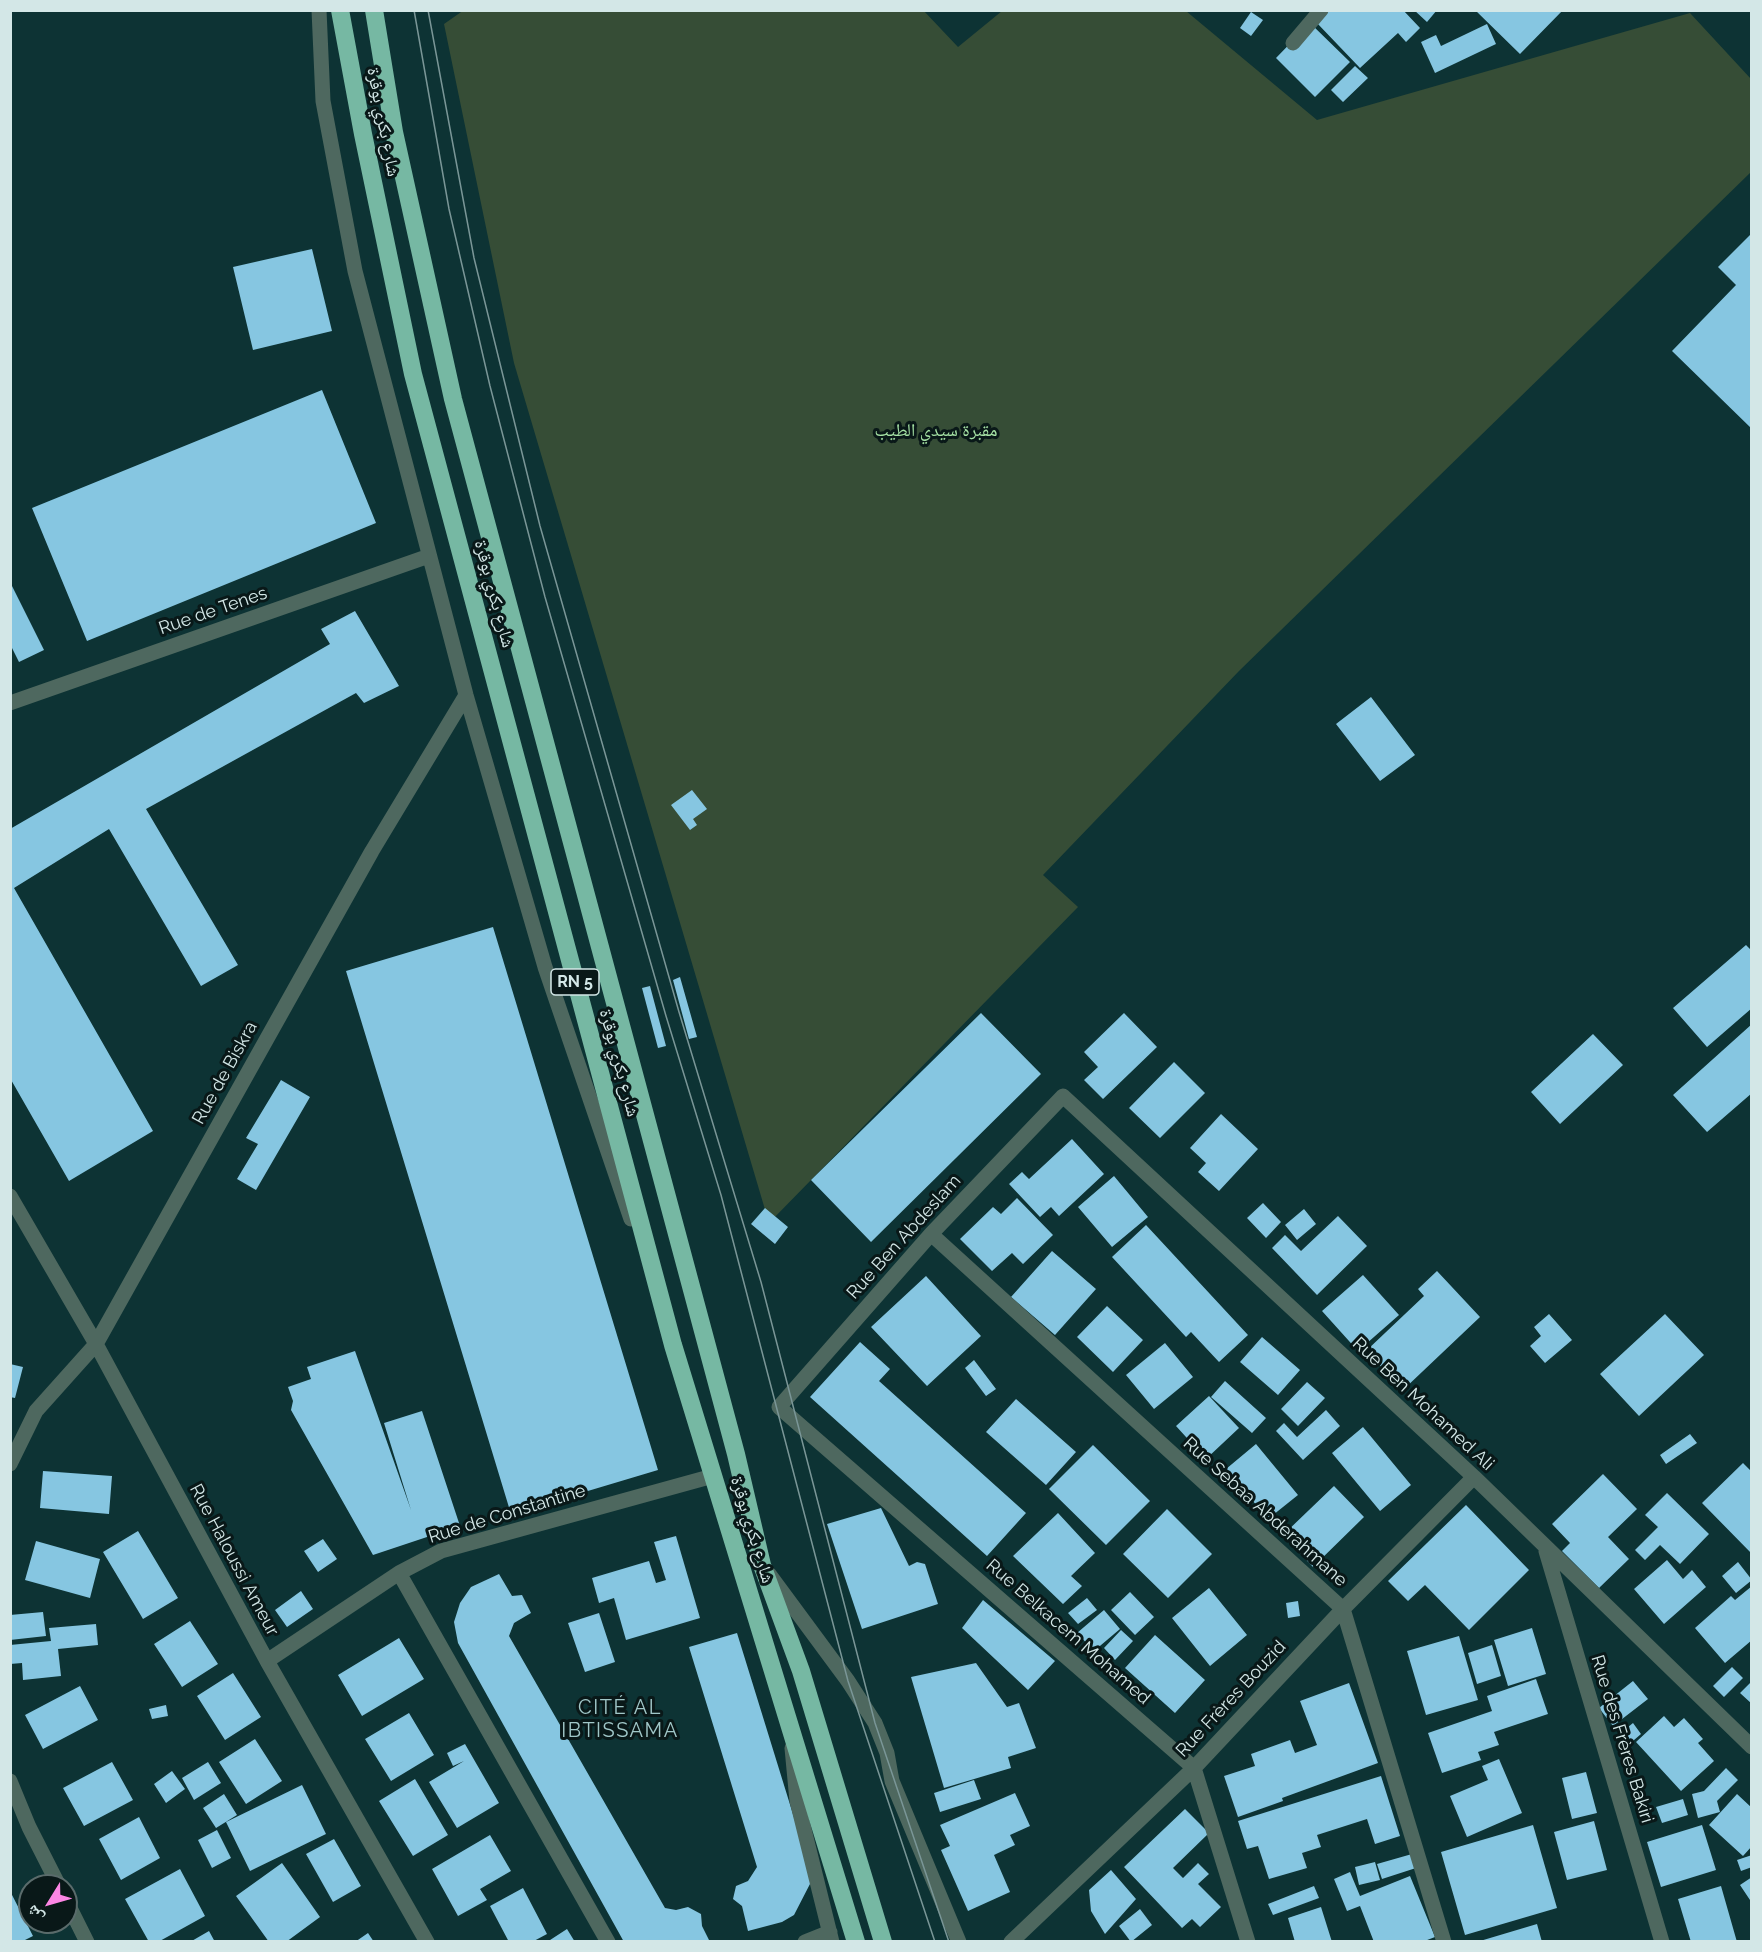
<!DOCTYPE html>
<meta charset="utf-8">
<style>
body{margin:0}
#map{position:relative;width:1762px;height:1952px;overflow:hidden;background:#0d3334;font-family:Raleway,"Noto Naskh Arabic",sans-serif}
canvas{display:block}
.frame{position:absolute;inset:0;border:12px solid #d3e7e7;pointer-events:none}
.north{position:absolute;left:18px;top:1874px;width:60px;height:60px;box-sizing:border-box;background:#091818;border:2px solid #5a6b6b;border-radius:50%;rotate:233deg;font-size:16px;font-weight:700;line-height:24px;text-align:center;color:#d3e7e7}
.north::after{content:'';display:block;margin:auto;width:21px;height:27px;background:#fc86e4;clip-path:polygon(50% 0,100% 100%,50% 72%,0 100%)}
</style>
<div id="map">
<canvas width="1762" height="1952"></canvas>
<div class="frame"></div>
<div class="north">ش</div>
</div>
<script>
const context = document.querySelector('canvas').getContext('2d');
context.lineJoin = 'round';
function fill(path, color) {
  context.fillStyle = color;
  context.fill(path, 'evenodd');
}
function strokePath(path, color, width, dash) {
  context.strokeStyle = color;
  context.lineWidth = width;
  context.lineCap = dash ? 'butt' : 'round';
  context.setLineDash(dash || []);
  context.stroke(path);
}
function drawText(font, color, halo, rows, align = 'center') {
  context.font = font + ' Raleway,"Noto Naskh Arabic",sans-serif';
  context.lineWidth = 6;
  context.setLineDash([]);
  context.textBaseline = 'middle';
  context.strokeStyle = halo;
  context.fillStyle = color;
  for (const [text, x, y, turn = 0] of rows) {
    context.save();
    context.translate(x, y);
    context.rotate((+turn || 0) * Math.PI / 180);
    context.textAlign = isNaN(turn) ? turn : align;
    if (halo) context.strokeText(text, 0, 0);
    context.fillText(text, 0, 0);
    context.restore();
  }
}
fill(new Path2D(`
 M464,10H923L958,47L1002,11H1186L1317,120L1690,13L1751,79V172L1239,671L1043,875L1078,907L769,1223L514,363L444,24Z`), '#364d36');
fill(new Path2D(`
 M1328,10H1403L1420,28L1406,42L1398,33L1360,68L1316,22Z
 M1414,10H1437L1427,22Z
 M1475,10H1563L1520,54Z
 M1251,12L1263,20L1251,36L1240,28Z
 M1310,23L1350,62L1315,97L1276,58Z
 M1487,24L1496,44L1435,73L1421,42L1436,35L1441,46Z
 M1355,66L1368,78L1343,102L1331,90Z
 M1752,233V429L1672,351L1736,285L1718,267Z
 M312,249L332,331L253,350L233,267Z
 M322,390L376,523L87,641L32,508Z
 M10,582L44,650L19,662L10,644Z
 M355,611L399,686L364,703L356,693L146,809L238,965L201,986L109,829L14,888L153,1131L69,1181L10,1078V829L330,644L321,629Z
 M1371,697L1415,755L1380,781L1336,724Z
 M692,790L707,809L693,819L697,825L690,830L671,805Z
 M493,927L658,1470L511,1514L346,971Z
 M1746,945L1752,951V1008L1707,1047L1673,1008Z
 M680,977L697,1037L689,1039L673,980Z
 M650,986L666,1046L658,1048L642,988Z
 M981,1013L1041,1074L871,1242L811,1180Z
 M1124,1013L1157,1047L1103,1099L1084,1080L1098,1067L1084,1052Z
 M1752,1024V1093L1707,1132L1673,1095Z
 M1593,1034L1623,1065L1560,1124L1531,1092Z
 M1174,1062L1205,1093L1160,1138L1129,1108Z
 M281,1080L310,1097L256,1190L237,1179L258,1144L246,1138Z
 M1221,1114L1258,1149L1219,1191L1198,1172L1206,1163L1190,1148Z
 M1072,1139L1104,1174L1059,1216L1051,1207L1040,1217L1009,1184L1022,1172L1029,1179Z
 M1114,1176L1148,1217L1112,1247L1078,1207Z
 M1017,1198L1053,1235L1023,1264L1012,1253L992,1271L960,1239L993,1207L1001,1214Z
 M1263,1203L1281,1222L1266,1238L1247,1218Z
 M765,1208L788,1227L775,1244L751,1224Z
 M1304,1209L1316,1224L1297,1240L1285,1225Z
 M1338,1216L1367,1246L1317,1295L1272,1248L1285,1235L1301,1251Z
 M1146,1225L1248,1335L1219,1362L1191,1332L1186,1337L1112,1257Z
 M1052,1251L1096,1289L1055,1335L1011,1297Z
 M1437,1271L1480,1317L1403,1390L1366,1351L1424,1296L1418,1289Z
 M1363,1275L1399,1315L1358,1351L1322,1311Z
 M926,1276L981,1336L927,1386L871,1327Z
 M1107,1306L1143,1340L1113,1372L1077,1337Z
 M1549,1314L1572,1340L1545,1363L1530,1346L1541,1336L1534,1327Z
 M1665,1314L1704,1355L1639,1416L1600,1374Z
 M1262,1337L1300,1370L1278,1395L1240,1362Z
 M860,1342L890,1369L879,1381L1026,1513L987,1556L810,1397Z
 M1165,1343L1193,1377L1154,1409L1126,1375Z
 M355,1351L411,1510L384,1423L422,1411L460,1526L373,1555L291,1410L293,1401L288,1387L311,1379L307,1367Z
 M974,1360L996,1389L986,1396L965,1368Z
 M10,1364L23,1367L15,1398L10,1397Z
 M1225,1381L1266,1418L1252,1433L1211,1397Z
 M1307,1382L1325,1398L1298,1426L1281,1409Z
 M1209,1396L1239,1428L1206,1459L1176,1426Z
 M1016,1399L1076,1452L1046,1485L986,1432Z
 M1326,1410L1340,1426L1303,1460L1276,1431L1284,1423L1297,1437Z
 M1363,1427L1411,1485L1380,1511L1332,1453Z
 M1690,1434L1697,1443L1666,1464L1660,1455Z
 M1256,1444L1298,1495L1268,1519L1226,1469Z
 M1093,1445L1150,1501L1106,1545L1049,1489Z
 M1743,1463L1752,1472V1554L1702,1503Z
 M43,1471L112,1476L109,1514L40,1508Z
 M1603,1474L1637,1509L1608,1537L1629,1559L1599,1588L1562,1551L1570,1543L1552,1524Z
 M1334,1486L1364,1517L1313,1567L1283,1535Z
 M1667,1493L1709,1534L1680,1564L1660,1545L1645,1560L1635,1550L1658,1527L1645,1515Z
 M1466,1505L1529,1570L1469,1630L1425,1585L1408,1601L1388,1581Z
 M881,1508L909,1566L917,1562L925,1564L938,1604L862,1629L827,1524Z
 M1167,1509L1212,1554L1168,1598L1123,1554Z
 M1058,1513L1095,1553L1071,1576L1082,1586L1063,1604L1013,1556Z
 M138,1531L178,1598L143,1619L103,1552Z
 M676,1536L700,1618L626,1640L614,1598L599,1603L592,1578L649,1561L656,1583L666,1580L654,1542Z
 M323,1539L337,1559L318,1572L304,1551Z
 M36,1541L100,1559L90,1598L25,1580Z
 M1667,1560L1683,1579L1692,1570L1706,1587L1664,1624L1634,1589Z
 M1738,1562L1752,1580L1736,1593L1722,1576Z
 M499,1574L512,1596L522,1595L531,1613L514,1623L509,1636L665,1908L676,1910L688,1907L701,1914L702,1926L710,1942H624L458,1643L454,1622L460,1603L471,1587Z
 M1752,1586V1640L1725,1663L1695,1628L1731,1596L1735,1600Z
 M1209,1588L1247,1635L1210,1666L1172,1618Z
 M301,1591L313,1609L287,1627L275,1610Z
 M1130,1592L1154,1617L1135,1635L1111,1610Z
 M1087,1598L1097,1610L1078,1624L1068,1613Z
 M983,1600L1055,1661L1028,1690L962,1628Z
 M1298,1601L1300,1616L1288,1618L1286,1603Z
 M1104,1610L1120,1629L1094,1651L1077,1633Z
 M43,1612L46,1636L10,1640V1615Z
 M599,1613L615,1662L585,1672L568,1623Z
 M190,1621L218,1664L182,1687L154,1644Z
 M96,1624L98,1645L58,1649L61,1676L23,1680L22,1663L10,1664V1645L51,1641L49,1628Z
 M1532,1628L1546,1674L1508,1686L1494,1640Z
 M1121,1630L1133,1641L1115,1660L1104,1648Z
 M737,1633L809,1866L811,1882L794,1915L782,1922L748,1931L742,1906L733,1899L736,1886L748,1881L757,1867L689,1647Z
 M1155,1635L1205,1680L1175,1713L1125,1668Z
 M1459,1636L1478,1700L1426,1715L1407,1651Z
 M399,1638L424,1679L362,1716L338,1675Z
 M1492,1645L1501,1676L1477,1684L1468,1653Z
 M976,1663L1007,1707L1019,1703L1036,1748L1008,1757L1011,1768L944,1788L911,1677Z
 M1732,1667L1743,1678L1724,1697L1713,1686Z
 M233,1673L261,1717L225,1740L197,1696Z
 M1536,1679L1548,1714L1494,1732L1499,1745L1478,1752L1481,1760L1442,1773L1428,1733L1492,1711L1487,1696Z
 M1633,1681L1648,1699L1613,1726L1599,1708Z
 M1752,1681V1704L1740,1693Z
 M1349,1683L1378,1763L1282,1798L1283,1801L1238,1817L1224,1776L1255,1766L1251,1754L1290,1740L1295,1753L1317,1745L1300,1701Z
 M80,1686L98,1720L43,1749L25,1715Z
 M166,1705L168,1716L152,1719L149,1709Z
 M409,1713L434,1755L391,1781L365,1739Z
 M1664,1716L1674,1727L1684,1718L1703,1739L1698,1743L1714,1761L1681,1791L1636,1742Z
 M1633,1723L1641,1734L1626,1747L1617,1736Z
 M255,1739L282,1781L246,1804L219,1762Z
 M465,1744L499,1803L457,1828L429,1782L464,1761L453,1766L447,1753Z
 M1499,1759L1522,1813L1467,1837L1450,1796L1488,1780L1482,1766Z
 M112,1762L133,1800L84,1826L63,1788Z
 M208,1762L221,1783L194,1800L182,1778Z
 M1726,1768L1738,1780L1717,1801L1720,1812L1698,1818L1692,1794L1704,1791Z
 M172,1771L185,1789L166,1803L154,1784Z
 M1586,1772L1597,1813L1572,1819L1562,1778Z
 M1381,1776L1400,1836L1375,1844L1367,1819L1317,1835L1321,1847L1302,1853L1307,1868L1269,1879L1258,1846L1247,1849L1238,1821Z
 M415,1779L448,1835L413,1856L379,1801Z
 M974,1780L981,1799L940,1812L934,1793Z
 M302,1785L326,1834L250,1871L226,1822Z
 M1015,1793L1030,1826L1010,1835L1015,1845L994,1855L1010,1892L968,1911L941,1850L950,1846L940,1825Z
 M224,1794L237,1815L216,1828L203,1808Z
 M1737,1794L1752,1808V1846L1743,1856L1709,1825Z
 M1683,1799L1688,1815L1662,1823L1656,1807Z
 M1185,1809L1209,1833L1173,1868L1183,1878L1198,1863L1209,1874L1198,1884L1221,1907L1200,1927L1192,1919L1182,1928L1124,1867Z
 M139,1817L160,1858L121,1880L99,1839Z
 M1594,1821L1607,1870L1567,1880L1554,1832Z
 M1533,1825L1557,1908L1465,1935L1441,1852Z
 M1702,1825L1716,1870L1661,1887L1647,1842Z
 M217,1830L231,1858L212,1868L198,1840Z
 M490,1835L511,1871L480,1889L487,1900L458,1916L432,1869Z
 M334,1839L361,1886L333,1902L306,1854Z
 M1412,1854L1416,1868L1382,1879L1377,1864Z
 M1752,1855V1867L1741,1871L1737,1860Z
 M1375,1862L1380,1880L1359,1885L1355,1867Z
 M282,1863L320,1917L286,1942H269L236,1896Z
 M180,1869L205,1916L158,1942H149L125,1899Z
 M1111,1870L1136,1899L1105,1934L1091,1911L1089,1890Z
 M1350,1872L1360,1896L1410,1876L1435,1937L1422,1942H1374L1360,1906L1347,1911L1334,1879Z
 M1752,1877V1903L1740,1885Z
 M1314,1886L1319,1898L1273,1915L1268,1904Z
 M1721,1886L1737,1942H1691L1678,1899Z
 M523,1888L547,1934L532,1942H509L490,1906Z
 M10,1891L33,1936L21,1942H10Z
 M1321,1907L1332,1942H1295L1288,1918Z
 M1140,1909L1152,1925L1131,1942L1119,1926Z
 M1537,1924L1542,1942H1480V1941Z
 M567,1929L575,1942H547Z
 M209,1931L215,1942H190Z
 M368,1933L374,1942H355Z`), '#86c6e1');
strokePath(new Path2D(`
 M319,10L323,101L355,271L466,695L545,967L631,1219
 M1293,43L1321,10
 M10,703L429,556
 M10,1196L96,1344L267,1661L427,1942
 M931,1234L1343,1609L1444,1942
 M10,1464L36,1411L96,1344L372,851L466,695
 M1546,1551L1662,1942
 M399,1573L608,1942
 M769,1574L848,1681L875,1723L887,1753L892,1781L959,1942
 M267,1661L399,1573L441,1551L713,1476
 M792,1748L797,1801L832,1942
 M10,1781L29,1827L59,1886
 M66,1900L87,1942
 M805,1942L830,1932
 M1011,1942L1194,1768L1343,1609L1474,1477
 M1248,1942L1194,1768L779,1407L931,1234L1063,1096L1474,1477L1752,1747`), '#4e685f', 15);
strokePath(new Path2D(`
 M340,10L363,134L413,374L673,1345L856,1942
 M374,10L394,132L453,399L736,1454L762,1565L801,1671L883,1942`), '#76b8a3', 18);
strokePath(new Path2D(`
 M414,10L449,209L490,386L545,597L666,1016L721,1195L848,1681L935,1942
 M428,10L474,258L540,526L679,1012L761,1282L875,1723L949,1942`), '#7a9697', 1.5);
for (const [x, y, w] of [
 [575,982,48]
]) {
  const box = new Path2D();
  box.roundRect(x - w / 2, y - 13, w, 26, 4.5);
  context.fillStyle = '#091818';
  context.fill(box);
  strokePath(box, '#d3e7e7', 1.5);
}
drawText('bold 16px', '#d3e7e7', null, [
 ["RN 5",575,982]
]);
drawText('18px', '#d3e7e7', '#091818', [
 ["شارع بكري بوقرة",383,122,79],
 ["شارع بكري بوقرة",494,594,75],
 ["Rue de Tenes",213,611,-19],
 ["شارع بكري بوقرة",619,1063,75],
 ["Rue de Biskra",225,1073,-61],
 ["Rue Ben Abdeslam",904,1237,-48],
 ["Rue Ben Mohamed Ali",1423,1404,43],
 ["Rue Sebaa Abderahmane",1265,1512,42],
 ["Rue de Constantine",507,1514,-17],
 ["شارع بكري بوقرة",752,1530,73],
 ["Rue Haloussi Ameur",234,1560,62],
 ["Rue Belkacem Mohamed",1068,1632,41],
 ["Rue Frères Bouzid",1231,1699,-47],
 ["Rue des Frères Bakiri",1622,1739,73]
]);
drawText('18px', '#a6e3a5', '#091818', [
 ["مقبرة سيدي الطيب",936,431]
]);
context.letterSpacing = '1.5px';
drawText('20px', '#a0c7c8', '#091818', [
 ["CITÉ AL",620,1708],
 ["IBTISSAMA",620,1731]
]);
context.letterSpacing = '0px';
</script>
